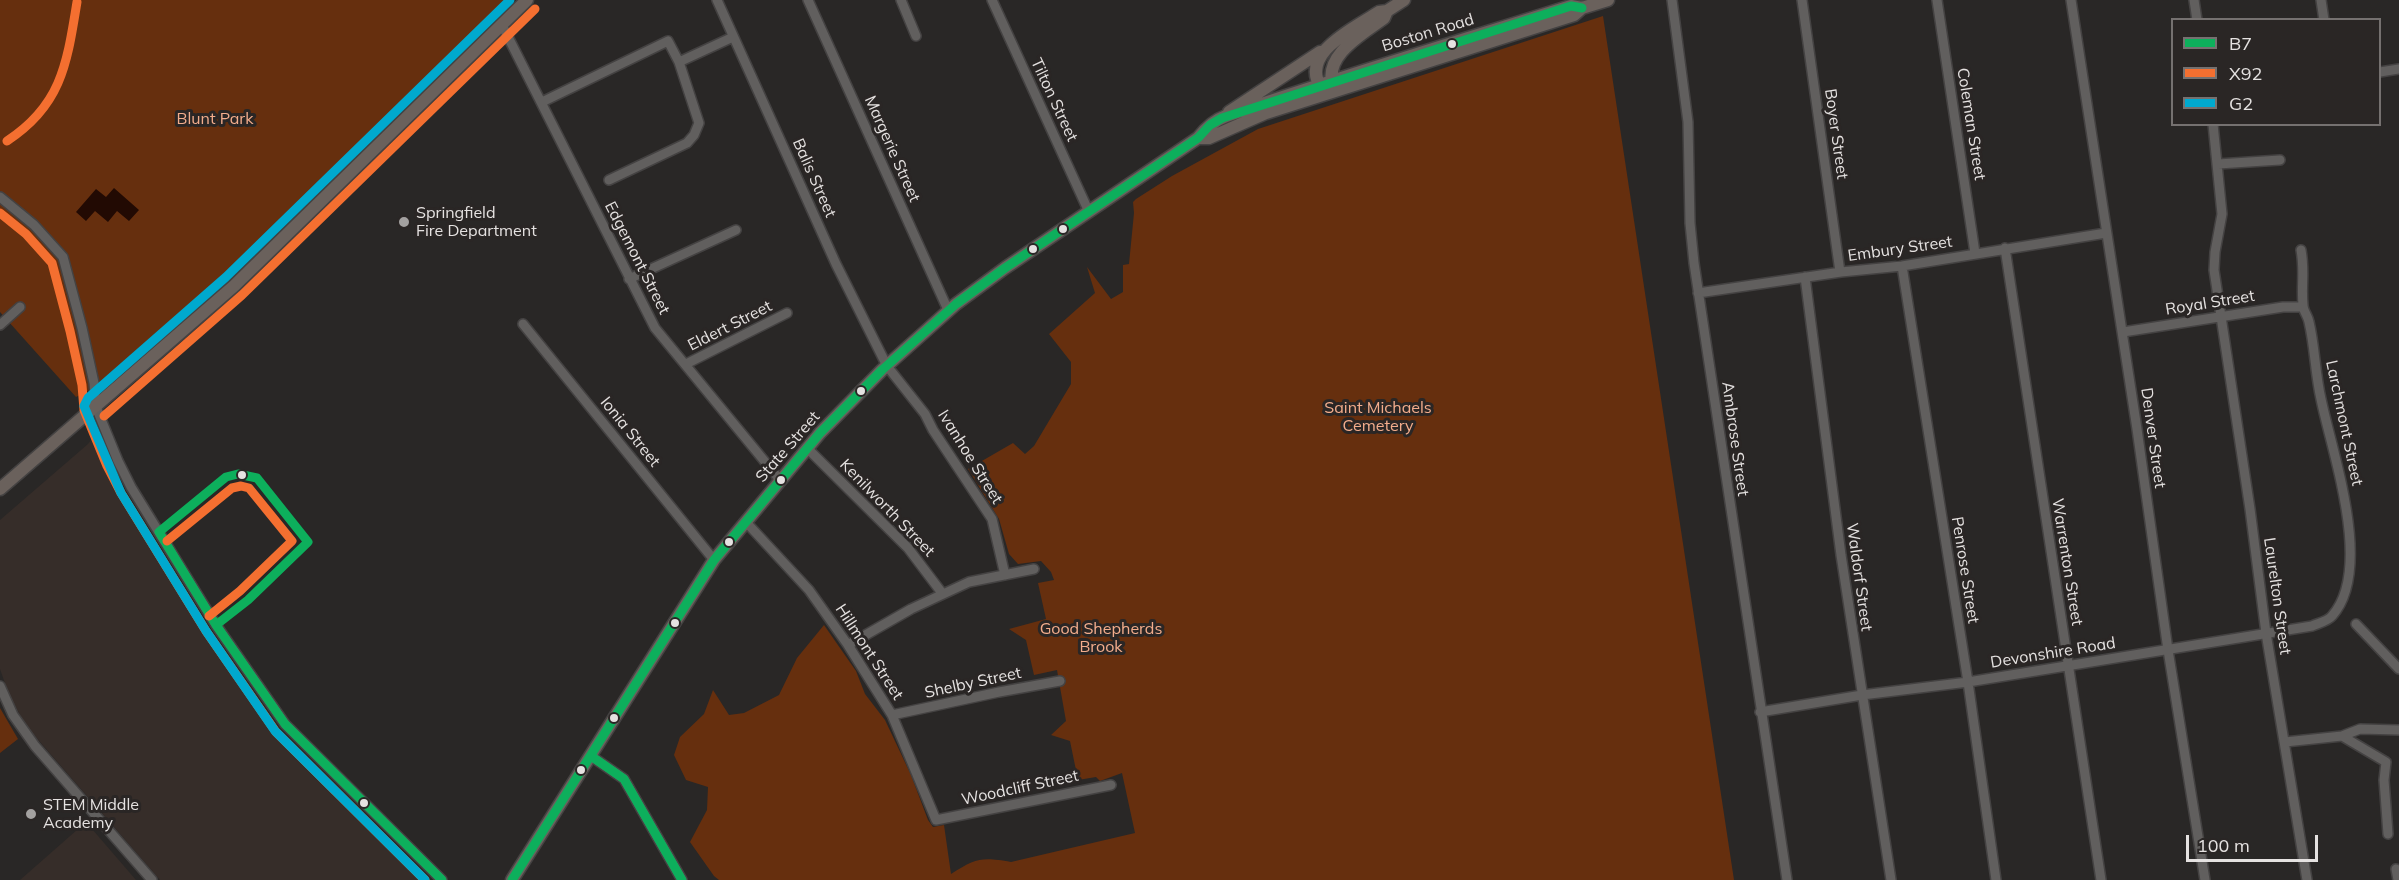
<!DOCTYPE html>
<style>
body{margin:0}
#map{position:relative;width:2399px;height:880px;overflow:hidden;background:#292726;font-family:Mulish,sans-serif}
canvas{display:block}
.legend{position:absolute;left:2171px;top:18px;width:210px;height:108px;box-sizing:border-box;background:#2a2625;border:2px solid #757170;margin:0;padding:8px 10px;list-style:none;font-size:18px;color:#e5e2e1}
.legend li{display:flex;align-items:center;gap:12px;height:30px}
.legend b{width:30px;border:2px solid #757170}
.scale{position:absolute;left:2186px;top:835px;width:132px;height:27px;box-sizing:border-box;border:3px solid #e5e2e1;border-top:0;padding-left:8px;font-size:18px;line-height:21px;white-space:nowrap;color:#e5e2e1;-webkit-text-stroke:4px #2a2625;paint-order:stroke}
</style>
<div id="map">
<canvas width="2399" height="880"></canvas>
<ul class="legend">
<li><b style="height:8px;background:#0daf5c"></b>B7</li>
<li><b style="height:8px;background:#f46f30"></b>X92</li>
<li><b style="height:8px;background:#00a9ce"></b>G2</li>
</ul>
<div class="scale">100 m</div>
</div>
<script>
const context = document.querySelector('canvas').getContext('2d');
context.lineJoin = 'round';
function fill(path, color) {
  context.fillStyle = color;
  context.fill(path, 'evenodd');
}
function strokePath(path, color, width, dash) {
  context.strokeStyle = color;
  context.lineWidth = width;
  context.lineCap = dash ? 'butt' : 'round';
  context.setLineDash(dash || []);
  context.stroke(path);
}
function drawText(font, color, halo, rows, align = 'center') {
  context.font = font + ' Mulish,sans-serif';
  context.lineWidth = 6;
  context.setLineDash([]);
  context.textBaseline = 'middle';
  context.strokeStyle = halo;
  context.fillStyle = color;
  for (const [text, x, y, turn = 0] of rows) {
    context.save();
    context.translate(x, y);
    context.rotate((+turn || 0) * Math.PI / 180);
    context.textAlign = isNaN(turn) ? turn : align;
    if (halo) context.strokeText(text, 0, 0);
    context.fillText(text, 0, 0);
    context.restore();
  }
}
fill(new Path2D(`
 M93,437L130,509L240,688L268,723L426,880H160L27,727L9,695L0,669V520L88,444Z
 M86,822L136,880H20Z`), '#362d29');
fill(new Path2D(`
 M0,0H507L254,247L105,378L90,390L76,397L0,312Z
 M1603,16L1734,880H719L714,876L690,842L707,810L708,787L686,780L674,755L680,737L704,714L713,690L729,715L744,713L779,695L797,658L824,625L856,671L865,694L885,720L911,775L928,820L933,827L944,825L951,874C976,858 982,857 1011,862L1135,833L1122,773L1100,781L1096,777L1078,780L1070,741L1051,735L1066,721L1057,670L1034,675L1026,640L1009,629L1046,619L1038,583L1054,580L1051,572L1041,561L1018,564L1009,554L999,519L968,469L1013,443L1025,454L1034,446L1071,384V362L1049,334L1095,293L1087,267L1111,299L1123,292V265L1129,264L1134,213L1133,202L1136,199L1172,176L1258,129Z
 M0,708L18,739L0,753Z`), '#662f0e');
fill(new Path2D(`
 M114,188L139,210L129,221L117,211L108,222L95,211L86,221L76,212L96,189L106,197Z`), '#220a03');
const minor = new Path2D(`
 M717,0L836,264L887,366L925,414L933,430L992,519L1005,575
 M808,0L948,310
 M901,0L916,36
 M992,0L1089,212
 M1672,0L1688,122L1690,223L1694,263L1787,880
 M1802,0L1840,272
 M1937,0L1975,253
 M2071,0L2137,429L2168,650L2205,880
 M2194,0L2197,20
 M2321,0L2324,20
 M502,25L655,328L780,480
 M2380,72L2399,69
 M542,102L668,41L679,62
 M2213,124L2222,214L2215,252L2214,270L2250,509L2266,633L2307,880
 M2218,164L2280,160
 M609,180L687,143L694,135L699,123L679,62L733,37
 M0,197L34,225L63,257L82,328L94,383L96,407L118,461L131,487L216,625L285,724L442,880
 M2005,248L2101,880
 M1902,266L1968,682L1996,880
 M1805,277L1841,555L1891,880
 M629,279L736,230
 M1698,293L1841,272L1902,266L2106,233
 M523,324L714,560
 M0,325L20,307
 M2123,332L2283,307H2303
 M686,364L787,313
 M807,448L908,548L942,593
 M745,521L809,590L848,645L892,715L936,820L1111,785
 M2356,624L2399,669
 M848,645L911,609L969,582L1034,569
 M0,686L13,715L35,746L152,880
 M1760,712L1862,695L1968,682L2312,626C2319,623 2328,621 2332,616C2374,569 2332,453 2321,399C2315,373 2315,347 2309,322C2308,316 2303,311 2303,305C2301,285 2305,272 2301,250
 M892,715L999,692L1060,681
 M2342,736L2386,762L2384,780L2388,834
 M2285,742L2342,736L2360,729L2399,730
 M591,756L624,779L682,880
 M2396,869L2398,880`);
const major = new Path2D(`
 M1333,86C1323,55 1363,34 1384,18L1387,11
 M1322,89C1297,54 1355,28 1379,12L1387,11L1404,0
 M1229,112L1320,52
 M1198,138H1209L1266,113L1574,15L1582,8L1608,0
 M0,489L234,286L527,0
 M512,880L714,560L820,433L882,370L956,304L1005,268L1198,138C1205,129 1215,120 1226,116C1340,77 1456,42 1571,6L1582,8`);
strokePath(minor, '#444242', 12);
strokePath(major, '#444242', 15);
strokePath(minor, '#615f5e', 9);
strokePath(major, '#6a615c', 12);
strokePath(new Path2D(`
 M238,474L257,478L308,542L248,600L216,625L159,532L226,477Z
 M216,625L285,724L442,880
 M591,756L624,779L682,880
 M512,880L714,560L820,433L882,370L956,304L1005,268L1198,138L1210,125L1222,118L1571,6L1582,8`), '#0daf5c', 9);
strokePath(new Path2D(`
 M7,141C62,105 67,63 77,2
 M0,213L26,234L52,263L70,331L82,385L84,410L107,466L121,493L206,631L276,732L425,880
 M104,416L242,295L535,9
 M167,541L232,488L241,486L249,488L292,541L240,591L209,616`), '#f46f30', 9);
strokePath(new Path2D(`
 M425,880L275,731L206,631L121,493L84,406L88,398L226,277L510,0`), '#00a9ce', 9);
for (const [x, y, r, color] of [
 [1452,44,5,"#e5e2e1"],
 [404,222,6,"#a3a1a0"],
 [1063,229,5,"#e5e2e1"],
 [1033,249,5,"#e5e2e1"],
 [861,391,5,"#e5e2e1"],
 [242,475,5,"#e5e2e1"],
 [781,480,5,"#e5e2e1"],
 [729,542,5,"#e5e2e1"],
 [675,623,5,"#e5e2e1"],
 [614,718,5,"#e5e2e1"],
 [581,770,5,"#e5e2e1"],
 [364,803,5,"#e5e2e1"],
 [31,814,6,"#a3a1a0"]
]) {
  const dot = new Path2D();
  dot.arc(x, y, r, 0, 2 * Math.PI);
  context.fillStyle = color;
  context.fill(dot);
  strokePath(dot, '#2a2625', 2);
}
drawText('16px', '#e5e2e1', '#2a2625', [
 ["Boston Road",1428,33,-17],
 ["Tilton Street",1054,100,65],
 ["Coleman Street",1971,124,81],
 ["Boyer Street",1836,134,82],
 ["Margerie Street",892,149,66],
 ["Balis Street",814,178,66],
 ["Embury Street",1900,249,-8],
 ["Edgemont Street",637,258,63],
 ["Royal Street",2210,303,-9],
 ["Eldert Street",730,326,-27],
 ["Larchmont Street",2344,423,78],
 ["Ionia Street",630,432,51],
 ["Denver Street",2153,438,82],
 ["Ambrose Street",1735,439,82],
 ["State Street",788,447,-49],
 ["Ivanhoe Street",970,457,58],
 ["Kenilworth Street",887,508,46],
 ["Warrenton Street",2067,562,81],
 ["Penrose Street",1965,570,81],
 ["Waldorf Street",1859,577,82],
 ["Laurelton Street",2277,596,82],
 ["Hillmont Street",869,652,57],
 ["Devonshire Road",2053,653,-9],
 ["Shelby Street",973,683,-12],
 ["Woodcliff Street",1020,788,-12]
]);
drawText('16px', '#f3ad8c', '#2a2625', [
 ["Blunt Park",215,119],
 ["Saint Michaels",1378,408],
 ["Cemetery",1378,426],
 ["Good Shepherds",1101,629],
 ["Brook",1101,647]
]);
drawText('16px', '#e5e2e1', '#2a2625', [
 ["Springfield",416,213],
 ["Fire Department",416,231],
 ["STEM Middle",43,805],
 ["Academy",43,823]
], 'left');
</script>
